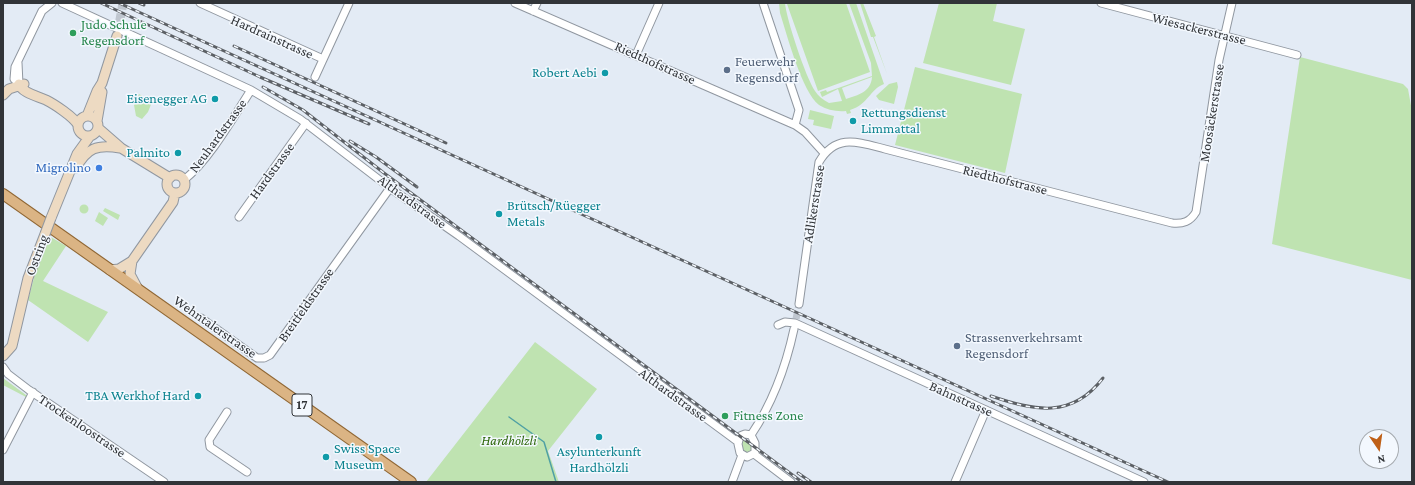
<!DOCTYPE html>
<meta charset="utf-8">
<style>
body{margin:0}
#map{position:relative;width:1415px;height:485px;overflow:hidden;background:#e3ebf5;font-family:"Crimson Pro",serif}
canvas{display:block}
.frame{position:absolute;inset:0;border:4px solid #313438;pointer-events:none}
.north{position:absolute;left:1359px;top:429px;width:40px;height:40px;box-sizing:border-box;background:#f3f8fe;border:1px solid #a5aaaf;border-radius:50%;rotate:167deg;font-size:11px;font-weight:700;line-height:16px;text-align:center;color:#313438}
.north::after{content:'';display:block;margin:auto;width:14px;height:18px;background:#bf6017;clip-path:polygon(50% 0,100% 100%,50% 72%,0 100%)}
</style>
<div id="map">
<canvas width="1415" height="485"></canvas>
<div class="frame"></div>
<div class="north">N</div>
</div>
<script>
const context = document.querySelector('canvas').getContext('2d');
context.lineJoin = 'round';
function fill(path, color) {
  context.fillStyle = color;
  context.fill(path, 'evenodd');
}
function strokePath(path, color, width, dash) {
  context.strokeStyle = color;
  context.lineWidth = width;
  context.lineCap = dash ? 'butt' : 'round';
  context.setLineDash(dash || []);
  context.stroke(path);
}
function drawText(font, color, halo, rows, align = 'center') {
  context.font = font + ' "Crimson Pro",serif';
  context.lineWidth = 3;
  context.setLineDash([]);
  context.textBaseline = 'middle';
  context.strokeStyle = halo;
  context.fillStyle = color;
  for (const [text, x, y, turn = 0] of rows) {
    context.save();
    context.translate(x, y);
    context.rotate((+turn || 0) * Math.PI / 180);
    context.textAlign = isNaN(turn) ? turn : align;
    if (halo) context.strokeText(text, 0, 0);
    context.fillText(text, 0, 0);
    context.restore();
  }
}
fill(new Path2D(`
 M779,3H785C786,18 806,78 815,91C818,96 823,100 829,103L842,101L838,89L822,97L820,92L826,90L827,92L872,76L871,63L849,3H856L884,84C869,90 869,104 850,110L851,113L847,114L846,111C837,112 827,110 819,105C802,92 787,35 780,13ZM872,77C871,92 858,95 846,99L842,88Z
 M791,3H846L870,72L818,91L787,4Z
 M860,3H863L876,36L874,37L887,74L873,37H871Z
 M939,3H997L993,21L1025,29L1011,85L923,63Z
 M1300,57L1403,84L1408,89L1412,111V280L1272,244Z
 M915,67L1022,94L1005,173L895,145Z
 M897,82L898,87L894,104L879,100L876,96L889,84Z
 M139,94L152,102L148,112L142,119L136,116L134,105Z
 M810,110L834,116L831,129L813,125L814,120L808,119Z
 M79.5 209a4.5 4.5 0 1 1 9 0a4.5 4.5 0 1 1-9 0Z
 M105,208L120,215L118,220L103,211Z
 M99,212L108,218L103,226L95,221Z
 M49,236L66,246L43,281L108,312L88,342L28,300L35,274Z
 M535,342L597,389L548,451L559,482H426Z
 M3,378L26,395V397L3,385Z
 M742,439L753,447L752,451L749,454L744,453L741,444Z`), '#bfe3b1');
strokePath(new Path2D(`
 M509,417L544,442L556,482`), '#4fa0a4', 1.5);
strokePath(new Path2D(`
 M794,329L799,304`), '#bfc6cf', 7, [7, 3.5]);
strokePath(new Path2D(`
 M117,36L123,3`), '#bfc6cf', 9, [9, 4.5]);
const street = new Path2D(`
 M62,3L251,90L300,119L390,188L459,236L738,442
 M200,3L323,59
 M515,3L795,125L805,132L824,153
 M763,3L799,110L795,125
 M1101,3L1297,55
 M533,11L537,3
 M636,55L659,3
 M18,63L19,84
 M315,77L349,3
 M19,84L14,79L15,67L42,11L52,3
 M184,180C209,160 233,118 251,90
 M239,217L306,123
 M799,304L819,162C836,133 858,142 885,149L1172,223C1183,224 1190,222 1196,212L1219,60L1232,3
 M201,318L257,358H264L270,355L390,188
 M778,325L785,322L795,323L1144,482
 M3,367L8,374L29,390L164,482
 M227,412L209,440L210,447L247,472
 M745,434L751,435L755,443V453L747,457L740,453L738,444L740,436Z
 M751,435C772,404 786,366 794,329
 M3,450L33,392
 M754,454L791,482
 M732,482L742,455
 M955,482L986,410`);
const secondary = new Path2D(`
 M19,84C22,93 37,96 46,100C54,104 74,117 78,125
 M3,95L9,89L24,84
 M87,116L97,91L102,83L117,36
 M78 126a10 10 0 1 1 20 0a10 10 0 1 1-20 0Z
 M97,121L102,92
 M98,128L121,148L170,178
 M76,168C87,148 97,144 120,148
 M167 184a9 9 0 1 1 18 0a9 9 0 1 1-18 0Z
 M51,218L77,154L90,136
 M132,261L130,274L138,289
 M110,270L119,269L132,261L173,202L175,193
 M3,356L12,346L28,278L45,234`);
const primary = new Path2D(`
 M3,194L411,482`);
strokePath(street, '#9097a0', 9);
strokePath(secondary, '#9097a0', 11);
strokePath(primary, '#906734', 12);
strokePath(street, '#fff', 7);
strokePath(secondary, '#eddac2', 9);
strokePath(primary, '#dbb484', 10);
const rail = new Path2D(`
 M101,3L260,77L369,124
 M119,3L1168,482
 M139,3L144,5
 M234,46L446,143
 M263,87L303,110L384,173L802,482
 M350,141L376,157L417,187
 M991,396C1034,411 1072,419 1103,378
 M798,473L811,482`);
strokePath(rail, '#5c6065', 3);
strokePath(rail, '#f3f8fe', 1.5, [4.5]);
const secondaryBridge = new Path2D(`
 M45,234L51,218`);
strokePath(secondaryBridge, '#9097a0', 11, []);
strokePath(secondaryBridge, '#eddac2', 9);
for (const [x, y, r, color] of [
 [73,33,4,"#2e9e5b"],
 [727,70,4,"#5c6f8a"],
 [605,73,4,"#0f9aa8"],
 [215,99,4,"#0f9aa8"],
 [853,121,4,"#0f9aa8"],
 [178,153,4,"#0f9aa8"],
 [99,168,4,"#3f7fe0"],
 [499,214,4,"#0f9aa8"],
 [957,346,4,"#5c6f8a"],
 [198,396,4,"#0f9aa8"],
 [725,416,4,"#2e9e5b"],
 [599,437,4,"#0f9aa8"],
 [326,457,4,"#0f9aa8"]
]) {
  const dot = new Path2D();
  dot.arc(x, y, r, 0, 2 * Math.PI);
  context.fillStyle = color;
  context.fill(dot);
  strokePath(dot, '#f3f8fe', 1.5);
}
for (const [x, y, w] of [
 [302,405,20]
]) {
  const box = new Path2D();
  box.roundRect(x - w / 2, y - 11, w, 22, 3);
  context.fillStyle = '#f3f8fe';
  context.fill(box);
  strokePath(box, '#313438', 1);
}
drawText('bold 13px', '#313438', null, [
 ["17",302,405]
]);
drawText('14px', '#27864d', '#f3f8fe', [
 ["Judo Schule",81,25],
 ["Regensdorf",81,41],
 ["Fitness Zone",733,416]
], 'left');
drawText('14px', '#313438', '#f3f8fe', [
 ["Wiesackerstrasse",1199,29,14],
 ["Hardrainstrasse",272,37,24],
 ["Riedthofstrasse",655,63,24],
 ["Moosäckerstrasse",1212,113,-81],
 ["Neuhardstrasse",218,136,-54],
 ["Hardstrasse",272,171,-54],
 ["Riedthofstrasse",1005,180,14],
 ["Althardstrasse",412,202,36],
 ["Adlikerstrasse",814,204,-81],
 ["Ostring",37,255,-70],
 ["Breitfeldstrasse",306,305,-55],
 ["Wehntalerstrasse",215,327,35],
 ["Althardstrasse",673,395,36],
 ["Bahnstrasse",961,399,24],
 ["Trockenloostrasse",82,426,34]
]);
drawText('14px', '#4e5e75', '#f3f8fe', [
 ["Feuerwehr",735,62],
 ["Regensdorf",735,78],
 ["Strassenverkehrsamt",965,338],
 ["Regensdorf",965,354]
], 'left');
drawText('14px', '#0d838f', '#f3f8fe', [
 ["Robert Aebi",597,73],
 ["Eisenegger AG",207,99],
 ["Rettungsdienst",861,113,"left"],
 ["Limmattal",861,129,"left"],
 ["Palmito",170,153],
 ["Brütsch/Rüegger",507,206,"left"],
 ["Metals",507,222,"left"],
 ["TBA Werkhof Hard",190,396],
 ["Swiss Space",334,449,"left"],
 ["Museum",334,465,"left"],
 ["Asylunterkunft",599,452,"center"],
 ["Hardhölzli",599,468,"center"]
], 'right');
drawText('14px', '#366cbe', '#f3f8fe', [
 ["Migrolino",91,168]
], 'right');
drawText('italic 14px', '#2e680b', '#f3f8fe', [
 ["Hardhölzli",509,441]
]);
</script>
